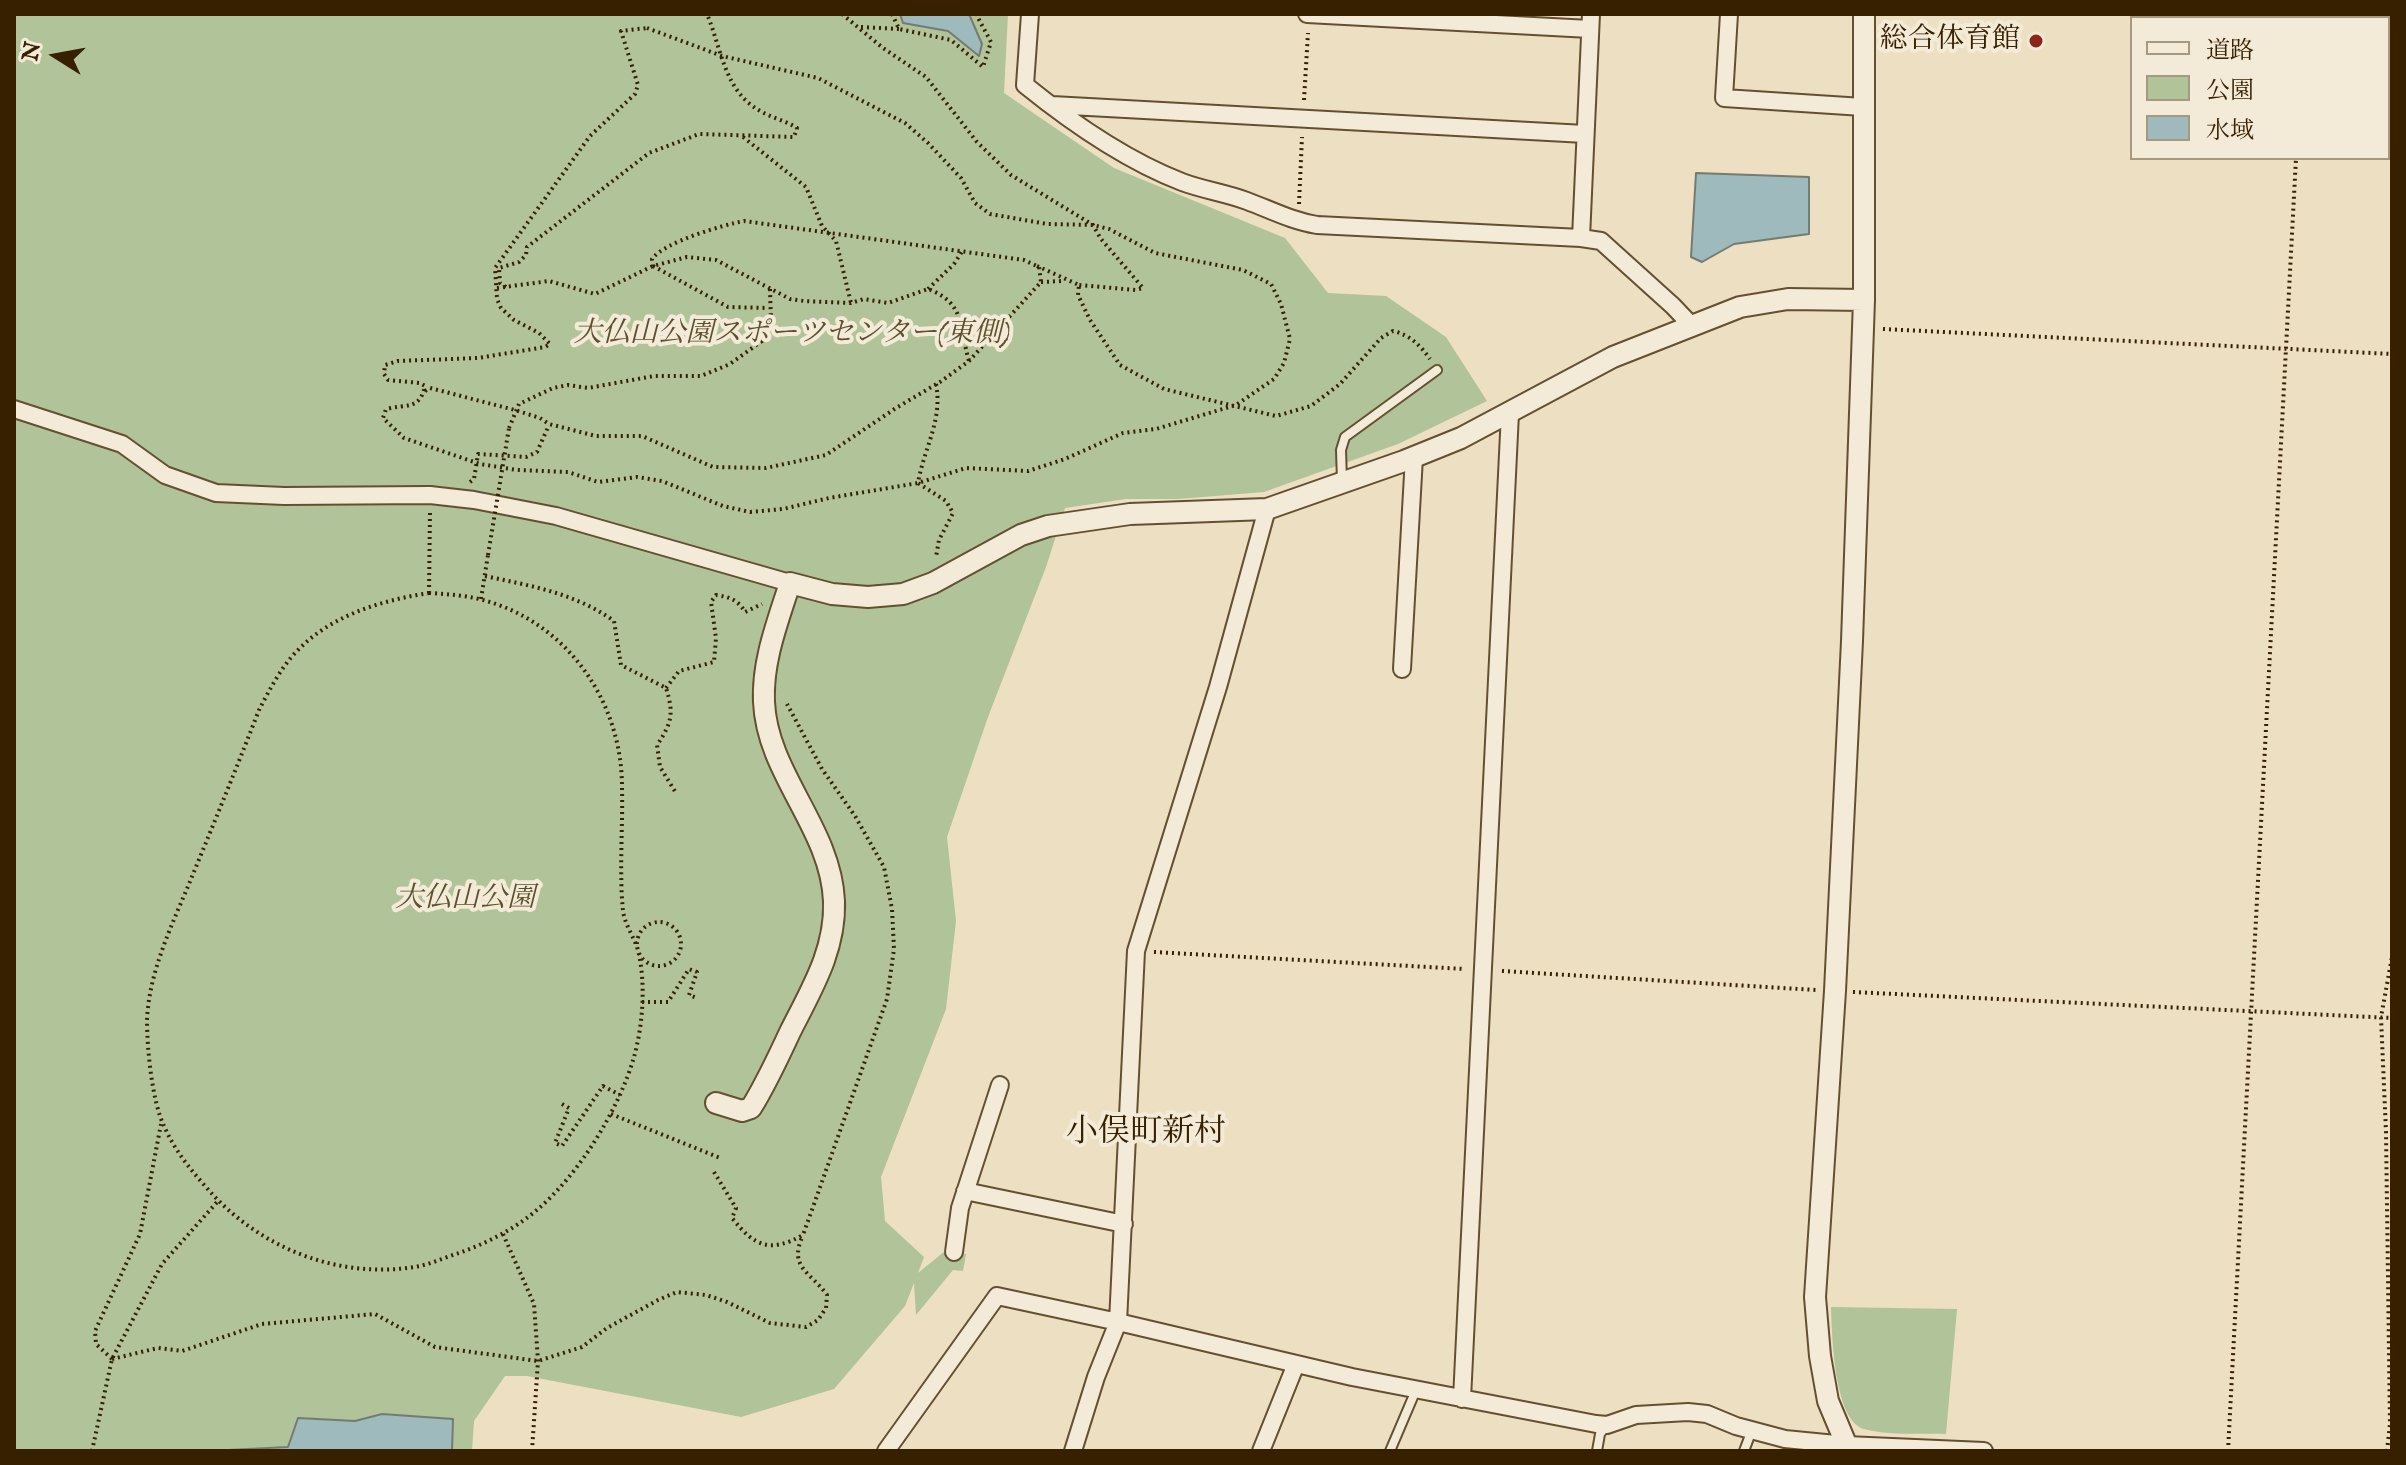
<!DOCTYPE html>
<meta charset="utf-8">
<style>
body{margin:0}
#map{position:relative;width:2406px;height:1465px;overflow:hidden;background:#eddfc1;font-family:"IM FELL English","Noto Serif JP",serif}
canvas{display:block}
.frame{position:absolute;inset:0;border:16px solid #362000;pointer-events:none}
.legend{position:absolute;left:2130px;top:16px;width:260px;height:144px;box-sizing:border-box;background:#f3ead7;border:2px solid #a79981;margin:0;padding:10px 14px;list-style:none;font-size:24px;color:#362000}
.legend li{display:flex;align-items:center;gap:16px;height:40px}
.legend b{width:40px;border:2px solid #a79981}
.north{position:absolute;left:16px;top:16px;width:80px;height:80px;-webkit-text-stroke:6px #f3ead7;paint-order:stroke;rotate:281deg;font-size:22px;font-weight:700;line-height:32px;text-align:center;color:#362000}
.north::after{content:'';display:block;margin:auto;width:28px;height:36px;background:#362000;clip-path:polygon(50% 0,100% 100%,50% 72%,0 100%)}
</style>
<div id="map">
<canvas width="2406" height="1465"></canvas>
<div class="frame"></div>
<ul class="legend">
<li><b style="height:10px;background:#f3ead7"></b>道路</li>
<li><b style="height:22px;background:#b1c398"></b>公園</li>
<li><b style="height:22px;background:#9ebabd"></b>水域</li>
</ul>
<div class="north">N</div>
</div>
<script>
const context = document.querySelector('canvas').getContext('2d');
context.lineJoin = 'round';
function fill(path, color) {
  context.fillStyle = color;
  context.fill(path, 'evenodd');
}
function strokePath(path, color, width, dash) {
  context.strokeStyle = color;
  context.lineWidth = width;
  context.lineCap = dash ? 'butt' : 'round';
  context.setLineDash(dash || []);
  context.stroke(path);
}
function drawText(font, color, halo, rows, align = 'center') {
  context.font = font + ' "IM FELL English","Noto Serif JP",serif';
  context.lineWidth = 8;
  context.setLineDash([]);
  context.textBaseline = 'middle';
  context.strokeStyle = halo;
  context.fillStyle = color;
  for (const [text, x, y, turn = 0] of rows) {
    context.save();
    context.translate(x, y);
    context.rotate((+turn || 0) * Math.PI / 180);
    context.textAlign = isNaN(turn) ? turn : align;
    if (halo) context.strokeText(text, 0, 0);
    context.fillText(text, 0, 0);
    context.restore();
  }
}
fill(new Path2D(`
 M14,14H1008L1004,93L1114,168L1285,238L1328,293L1386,296L1446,337L1487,401L1398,444L1264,492L1178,499H1126L1065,508L1046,567L988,717L947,837L956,921L946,1009L881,1177L885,1221L924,1257L918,1273L945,1251L966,1254L963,1271L953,1270L916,1315L914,1283L905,1306L834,1389L741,1417L527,1376H505L474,1421L472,1451H14Z
 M1831,1307L1957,1309L1946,1434C1920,1433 1890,1436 1864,1429C1834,1421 1832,1335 1831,1307Z`), '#b1c398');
const water = new Path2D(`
 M900,14H969L982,44L979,56L948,31L903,23Z
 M1696,173L1809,177V234L1734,244L1702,262L1691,257Z
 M382,1414L453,1419L452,1451H208L288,1447L298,1418L355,1421Z`);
fill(water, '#9ebabd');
strokePath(water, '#747c71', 2);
const service = new Path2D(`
 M1342,481L1341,450L1345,437L1437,370
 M1390,1451L1416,1390
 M1597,1451L1600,1434L1606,1426
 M1744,1451L1752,1430`);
const minor = new Path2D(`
 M1030,14L1025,85C1072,123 1125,160 1182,182C1203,190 1226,193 1247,201C1271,210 1292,221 1317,225L1581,238L1601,241L1673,306L1692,326
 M1307,14L1590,29
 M1729,14L1724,98L1863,107
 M1052,105L1585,134
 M1581,238L1591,14
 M14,409L122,444L165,475L216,493L284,496L430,495L474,500L556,516L790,583
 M1402,669L1414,457
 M965,1191L1124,1224
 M954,1252L960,1208L1000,1085
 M1462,1399L1510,413
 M886,1451L997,1296L1118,1322L1352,1377L1596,1424L1607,1425L1636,1415L1688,1412L1707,1414L1736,1426L1785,1439L1846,1445L1984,1451
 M1073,1451L1096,1377L1118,1322L1136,951L1218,687L1267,509
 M1261,1451L1296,1364`);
const tertiary = new Path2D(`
 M716,1103L742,1111L751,1108C766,1084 778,1058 790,1032C811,990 836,950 834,901C831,828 767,774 764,702C762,661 778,621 790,583L832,594L868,597L903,594L933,583L1021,535L1048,526L1130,514L1267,509L1404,461L1461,438L1613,357L1740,307L1788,299L1864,300
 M1849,1451L1828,1401L1820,1356L1815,1297L1835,991L1852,641L1864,300V14`);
strokePath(service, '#645030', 12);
strokePath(minor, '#645030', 20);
strokePath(tertiary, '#645030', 24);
strokePath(new Path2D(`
 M842,14L883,48L926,77L977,142L1011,175L1093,225L1101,239L1143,288L1136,290L1079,285
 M892,14L899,29L951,40L983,67L991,42L976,14
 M2302,18V14
 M861,27L899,29
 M647,28L722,56L818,78L905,123L928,143L961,178L975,203L990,214L1047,224L1093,225L1109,229L1155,253L1243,270L1271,284L1281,304L1290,339L1284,363L1274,379L1236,405L1156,429L1123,433L1065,459L1028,471L966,468L918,483L829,498L783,509L750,512L723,506L662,481L637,477L598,482L568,472L517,470L480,464L404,438L383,418L386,409C406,404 420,410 425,386L420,383L388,380L384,374L385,365L398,361L478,358L545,347L550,344L539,333L514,320L501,308L497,299L495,268L590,136L635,94L638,85L621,31Z
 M1304,100L1308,33
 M743,137L806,187L822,226L836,241L851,303
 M1299,204L1302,137
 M653,266L728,307L768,308
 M1037,266L1079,285L1078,295L1090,320L1120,365L1164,389L1276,416L1311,406L1340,384L1381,338L1393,331C1410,335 1420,345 1430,359
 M1041,282L1063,281
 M506,287L500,283L499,268L519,262L526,255L527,247L649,153L699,134L794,137L797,128C786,121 773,118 762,112C724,92 722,50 707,14
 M497,288L549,281L595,294L653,266L687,257L716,260L790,299L804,301L851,303L864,299L888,303L928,289C966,303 959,328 969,361
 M928,289L954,264L963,250
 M1883,329L2392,354
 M936,384C943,420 924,448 918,483L946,501L953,513L939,540L936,557
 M425,391L430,388L515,410L540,418L549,424L596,436H642L713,467L766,468L826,455L896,408L940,382L969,361L1041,282L1039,267L1024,260L744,221C723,225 664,242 652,259L653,266
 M509,428L519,404L553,388L568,385L588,388L654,376H701L730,364L762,341L771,323L770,289
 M470,482L474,479L478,454L526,457L537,452L549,425
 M485,576C531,586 575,593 614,621L621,665L666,688C674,713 672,723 657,745L660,767L676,793
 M429,593C446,594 462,595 479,599C566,620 622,701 622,787C623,827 619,872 623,911C625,925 634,937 638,950C646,983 643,1025 634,1057C619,1109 580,1173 538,1209C515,1229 487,1243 459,1253C446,1257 433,1263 420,1266C340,1281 258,1248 206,1187C189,1168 174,1149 164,1126C152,1101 147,1048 147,1020C149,971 173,923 191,879C214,823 237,767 259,710C270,689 282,665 300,648C334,614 384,600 429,593Z
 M429,593L430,511
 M481,599L488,555
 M666,688L679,671L714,662L716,638L711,602L716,595C730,597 738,600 745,612L762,604
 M637 944a22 22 0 1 1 44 0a22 22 0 1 1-44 0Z
 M1154,952L1465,969
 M1502,971L1816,990
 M1853,992L2392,1018
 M642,1002H668L689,969L697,972L689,995L697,998
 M562,1104L569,1108L555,1143L562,1146L603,1086L620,1095
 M611,1114L720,1158
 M714,1172L736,1208L732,1218C755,1247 770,1253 803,1235L887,999L894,949L892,909L884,867L855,816L822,769L787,704
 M503,1234L534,1304L538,1361L532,1451
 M112,1359L158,1348L182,1351L262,1324L375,1314L435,1347L538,1361L582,1347L607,1328L658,1300L677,1292L706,1295L727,1302L770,1323L806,1327L818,1320L826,1308L827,1295C810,1271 788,1268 803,1235
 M112,1359L96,1344L95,1331L140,1234L161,1124
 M92,1451L112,1359L162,1264L218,1201
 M2228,1451L2296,158
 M2387,1451L2390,1424L2386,1132L2381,1017L2392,957`), '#362000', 4, [2, 4]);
strokePath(service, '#f3ead7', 8);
strokePath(minor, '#f3ead7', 16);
strokePath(tertiary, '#f3ead7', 20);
strokePath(new Path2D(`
 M488,555L509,428`), '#362000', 4, [2, 4]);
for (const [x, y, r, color] of [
 [2036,41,8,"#8f2418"]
]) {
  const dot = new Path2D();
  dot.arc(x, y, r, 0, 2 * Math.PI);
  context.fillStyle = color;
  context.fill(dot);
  strokePath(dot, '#f3ead7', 3);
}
drawText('28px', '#362000', '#f3ead7', [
 ["総合体育館",2020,41]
], 'right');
drawText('italic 28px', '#5b512e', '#f3ead7', [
 ["大仏山公園スポーツセンター(東側)",792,335],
 ["大仏山公園",465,900]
]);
drawText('32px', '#362000', '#f3ead7', [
 ["小俣町新村",1146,1134]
]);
</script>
